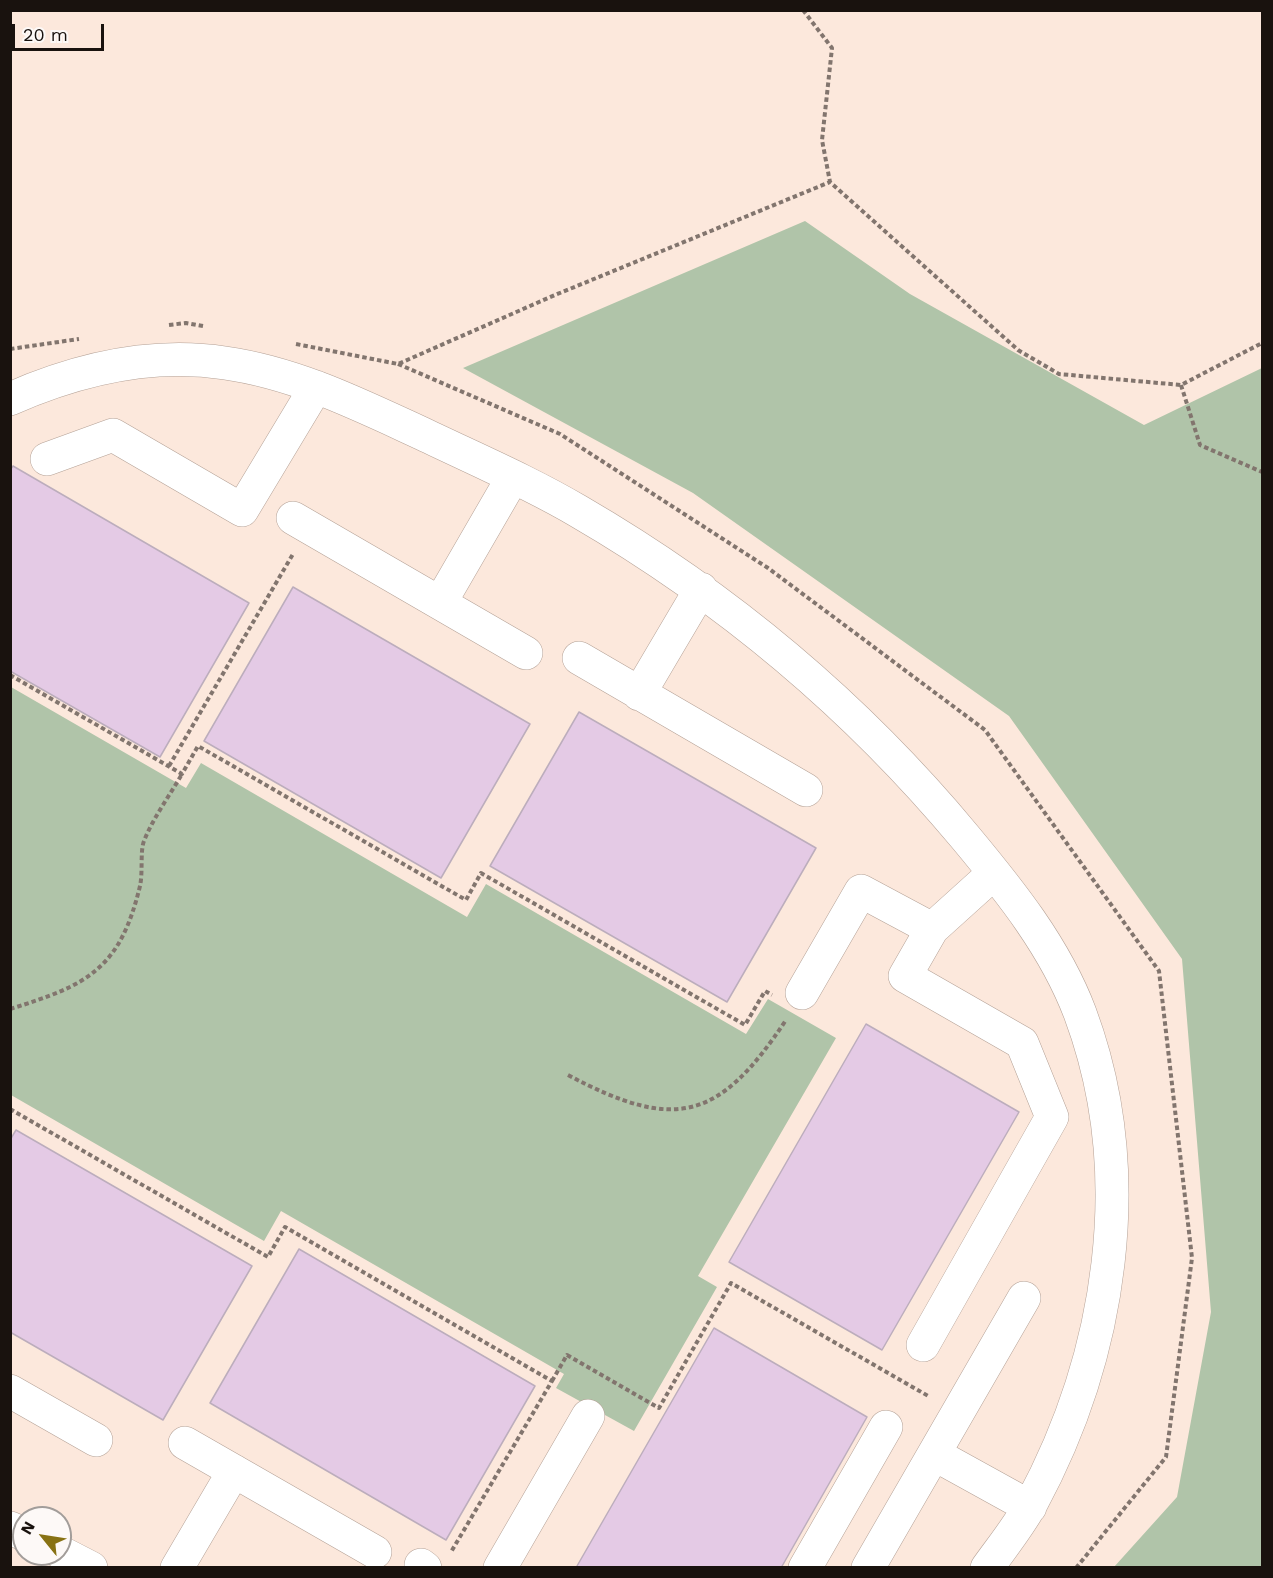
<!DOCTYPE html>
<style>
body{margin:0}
#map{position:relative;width:1273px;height:1578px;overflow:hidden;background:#fce8dc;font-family:"Work Sans",sans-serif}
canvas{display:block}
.frame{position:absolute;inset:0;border:12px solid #19120e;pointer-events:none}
.north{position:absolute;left:12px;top:1506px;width:60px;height:60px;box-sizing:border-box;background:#fdf9f7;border:2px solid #a29d9a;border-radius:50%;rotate:300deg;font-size:16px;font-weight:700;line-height:24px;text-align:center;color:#19120e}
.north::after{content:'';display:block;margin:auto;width:21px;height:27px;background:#887214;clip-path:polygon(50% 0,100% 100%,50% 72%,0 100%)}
.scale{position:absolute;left:12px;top:24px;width:92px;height:27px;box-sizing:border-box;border:3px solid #19120e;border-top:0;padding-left:8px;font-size:18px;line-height:21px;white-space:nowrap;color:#19120e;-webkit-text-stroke:4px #fdf9f7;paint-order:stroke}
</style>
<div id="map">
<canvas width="1273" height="1578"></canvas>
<div class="frame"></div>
<div class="north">N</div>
<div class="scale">20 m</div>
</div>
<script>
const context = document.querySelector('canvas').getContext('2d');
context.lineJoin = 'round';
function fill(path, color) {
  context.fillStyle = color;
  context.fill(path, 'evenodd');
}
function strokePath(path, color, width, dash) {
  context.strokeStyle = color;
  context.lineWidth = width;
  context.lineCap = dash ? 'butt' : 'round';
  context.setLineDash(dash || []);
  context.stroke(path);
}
fill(new Path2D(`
 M805,221L910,294L1144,425L1262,368V1567H1114L1177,1497L1211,1312L1182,959L1009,716L693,493L463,368Z
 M11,687L186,788L201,763L467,917L486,884L746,1034L768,999L836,1038L698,1276L717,1287L634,1431L556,1388L564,1374L281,1211L264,1241L11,1095Z`), '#b0c4a9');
const building = new Path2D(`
 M13,466L249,603L160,757L10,671V470Z
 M293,587L530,724L441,878L204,741Z
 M579,712L816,848L727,1002L490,866Z
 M866,1024L1019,1112L882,1350L729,1262Z
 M16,1130L252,1266L163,1420L10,1332V1140Z
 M299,1249L535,1386L446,1540L210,1403Z
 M714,1328L867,1417L781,1568H579L577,1566Z`);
fill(building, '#e4cae5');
strokePath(building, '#bcadbc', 1.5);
const minor = new Path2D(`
 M10,399C78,369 152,352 225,363C296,373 360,405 423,434C475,459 529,482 578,511C726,597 856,706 965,837C1010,891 1055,947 1080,1013C1140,1174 1111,1356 1031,1504C1019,1526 1002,1547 987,1568
 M47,459L113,435L242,510L316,387
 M293,518L526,653
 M440,603L513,477
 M579,658L806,790
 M639,694L701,589
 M802,993L861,891L932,929
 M923,1345L1052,1117L1022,1043L905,976L932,929L994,873
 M10,1391L96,1440
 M185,1443L375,1552
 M934,1454L1030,1507
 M10,1528L24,1534
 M60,1552L91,1568
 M421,1565L425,1568
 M177,1568L234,1471
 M500,1568L588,1416
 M805,1568L886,1427
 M868,1568L1024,1298`);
strokePath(minor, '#b4a196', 34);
strokePath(new Path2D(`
 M803,10L832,48L822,140L830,182L1018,350L1059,374L1181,385L1262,343
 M169,325L186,323L203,326
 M296,344L398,364L555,295L830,182
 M10,349L79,339
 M398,364L560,434L768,568L985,730L1159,971L1192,1258L1166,1457L1076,1568
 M1181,385L1200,445L1262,472
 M10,675L182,774L198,746L466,900L481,873L745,1025L765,991L772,995
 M169,766L293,554
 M10,1009C88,985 120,969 140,886C143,873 140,850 144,841C153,818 170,795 182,774
 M568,1075C675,1132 719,1121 786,1020
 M10,1109L268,1257L285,1227L552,1381L451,1552
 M552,1381L567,1355L659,1408L731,1283L930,1397`), '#82756e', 4, [4.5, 3]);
strokePath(minor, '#fff', 33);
</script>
